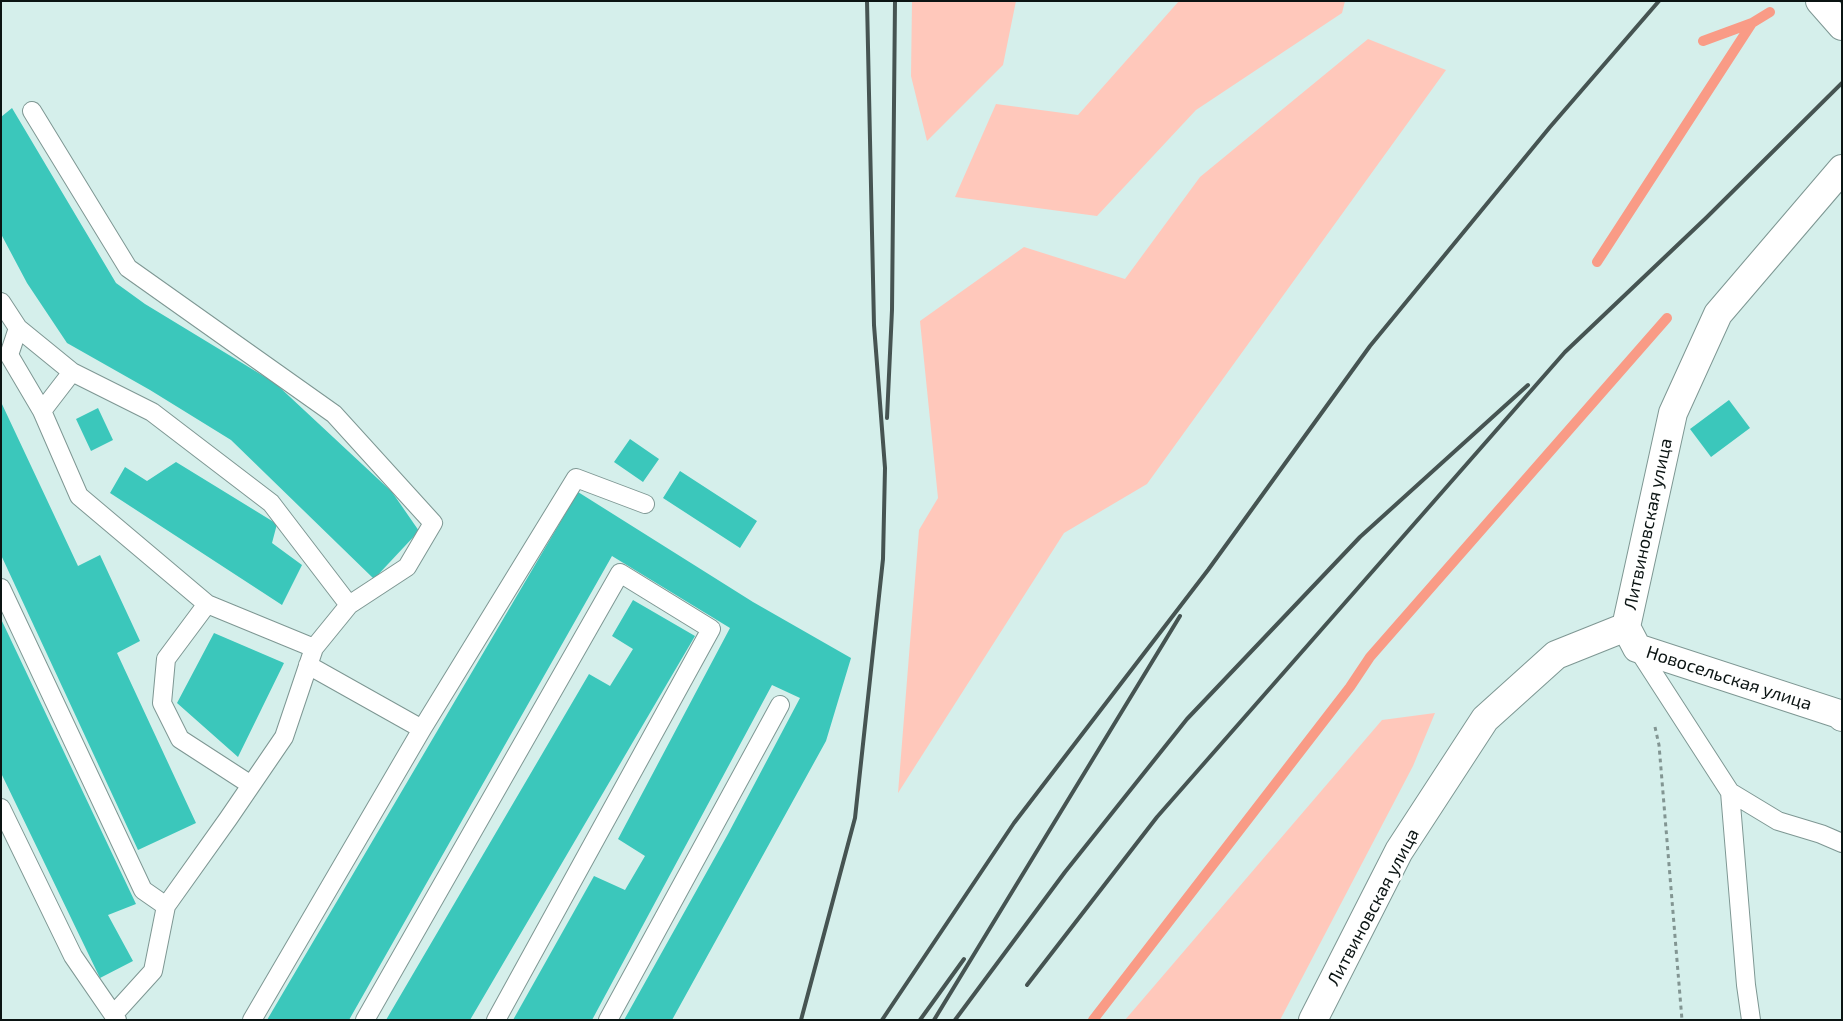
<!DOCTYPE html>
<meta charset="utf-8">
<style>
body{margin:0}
#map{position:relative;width:1843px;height:1021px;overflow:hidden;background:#d5efeb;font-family:"Exo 2",sans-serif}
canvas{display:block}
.frame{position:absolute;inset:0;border:2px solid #0b1413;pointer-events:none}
</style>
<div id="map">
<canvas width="1843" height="1021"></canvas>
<div class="frame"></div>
</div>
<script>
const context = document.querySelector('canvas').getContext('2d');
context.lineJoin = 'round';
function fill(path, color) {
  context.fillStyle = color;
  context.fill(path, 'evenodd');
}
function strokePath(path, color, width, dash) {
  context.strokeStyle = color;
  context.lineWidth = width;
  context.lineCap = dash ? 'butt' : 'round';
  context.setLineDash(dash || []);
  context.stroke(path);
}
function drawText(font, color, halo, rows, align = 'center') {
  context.font = font + ' "Exo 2",sans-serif';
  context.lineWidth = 5;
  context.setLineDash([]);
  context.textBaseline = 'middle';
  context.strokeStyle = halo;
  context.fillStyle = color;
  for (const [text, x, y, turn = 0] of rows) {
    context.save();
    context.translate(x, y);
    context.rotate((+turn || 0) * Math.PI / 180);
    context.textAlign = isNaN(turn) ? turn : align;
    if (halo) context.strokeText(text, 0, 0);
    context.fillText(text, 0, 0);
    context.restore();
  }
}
fill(new Path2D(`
 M912,1H1016L1003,65L927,141L911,76Z
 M1179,1H1345L1342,13L1196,110L1097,216L955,197L996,104L1078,115Z
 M1368,39L1446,70L1147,484L1064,533L898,793L919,530L938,498L920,321L1024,247L1125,279L1200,177Z
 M1435,713L1413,766L1280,1020H1125L1382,720Z`), '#ffc8bb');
strokePath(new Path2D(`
 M1703,41L1752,23
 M1597,262L1752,23L1770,12
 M1093,1020L1350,687L1370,657L1667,318`), '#f99b86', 10);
fill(new Path2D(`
 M12,108L116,283L145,304L275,383L392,492L419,531L374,579L231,440L150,390L67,343L27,283L1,234V117Z
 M1729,400L1750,428L1711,457L1690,429Z
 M1,402L78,566L100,555L140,641L117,653L196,823L138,850L1,555Z
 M98,408L113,440L91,451L76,419Z
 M630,439L659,459L643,482L614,462Z
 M176,462L277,524L272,543L302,565L282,605L110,493L125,467L147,481Z
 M680,471L757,521L740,548L663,498Z
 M578,492L753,602L851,658L826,741L672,1020H624L728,834L800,698L772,685L592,1020H513L594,876L625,890L645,856L618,839L730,628L612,556L349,1020H267Z
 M633,600L695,636L470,1020H386L589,674L610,686L633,649L612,636Z
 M1,619L136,904L108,915L133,961L100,978L1,773Z
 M214,633L284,663L238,757L177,703Z`), '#3bc7bb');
const service = new Path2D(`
 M32,111L128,268L334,414L433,523L407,567L349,605L314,648L284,737L228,819L166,906L153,971L114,1014
 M1,302L18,328L72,372L152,412L271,503L349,605
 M18,328L9,355L42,411L79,496L207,604L314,648
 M42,411L72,372
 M1,588L143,890L166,906
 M207,604L166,659L162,703L180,739L251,785
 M1637,648L1730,792L1778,821L1821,834L1842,843
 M308,665L422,729
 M1730,792L1746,985L1751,1020
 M1,808L73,956L117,1020
 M252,1020L422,729L576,478L645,504
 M365,1020L620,573L711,629L496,1020
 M608,1020L780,705`);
const minor = new Path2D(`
 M1626,627L1637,648L1839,714L1842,717
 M1313,1020L1399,851L1485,719L1556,655L1626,627L1673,413L1718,314L1842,169`);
const tertiary = new Path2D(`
 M1820,1L1842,26`);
strokePath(service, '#7e9793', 20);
strokePath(minor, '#7e9793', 30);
strokePath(tertiary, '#7e9793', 30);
strokePath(new Path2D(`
 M1655,727L1659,745L1682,1020`), '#829592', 3, [4, 4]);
strokePath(service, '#fff', 18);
strokePath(minor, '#fff', 28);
strokePath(tertiary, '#fff', 28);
strokePath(new Path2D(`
 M887,418L892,310L895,1
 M1027,985L1157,817L1565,352L1706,218L1842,83
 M801,1020L855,818L883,559L885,468L874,325L867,1
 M882,1020L1014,823L1208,570L1370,346L1550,127L1659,1
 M920,1020L964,959
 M934,1020L1180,616
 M955,1020L1065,872L1187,719L1360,537L1528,385`), '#465452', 4);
drawText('18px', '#0b1413', '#fff', [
 ["Литвиновская улица",1648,524,-78],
 ["Новосельская улица",1729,678,18],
 ["Литвиновская улица",1373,907,-62]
]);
</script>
